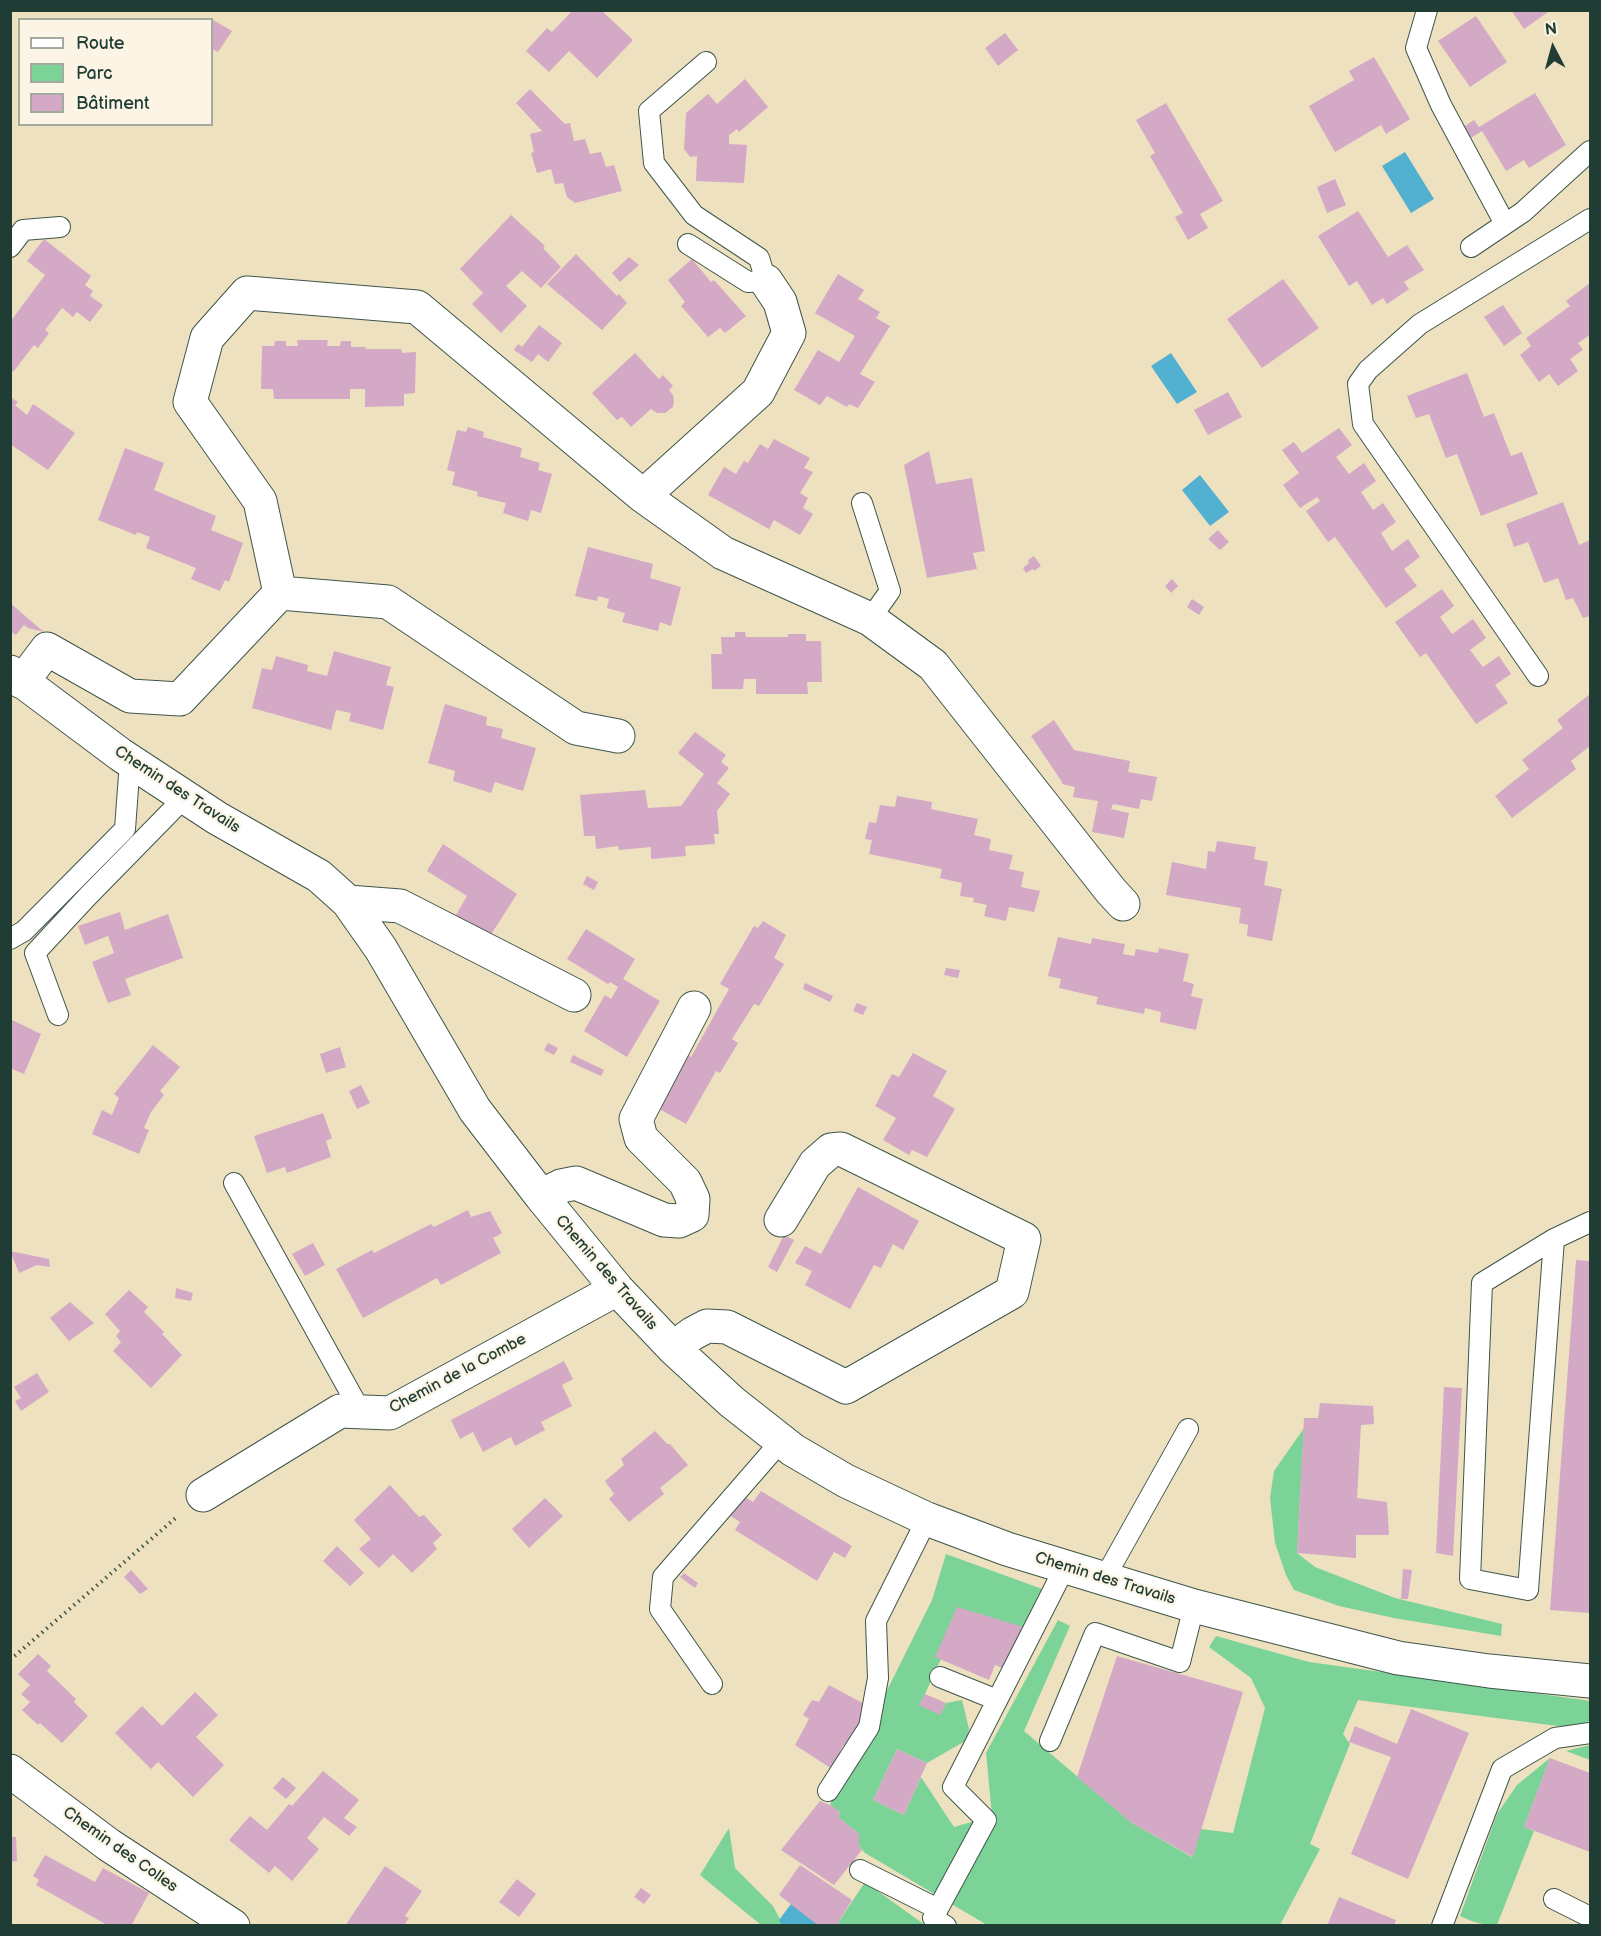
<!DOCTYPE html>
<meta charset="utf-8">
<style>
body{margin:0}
#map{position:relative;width:1601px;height:1936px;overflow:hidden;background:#eee1c0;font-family:"Balsamiq Sans",sans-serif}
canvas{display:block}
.frame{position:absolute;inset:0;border:12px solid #1f3d34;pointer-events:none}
.legend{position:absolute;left:18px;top:18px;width:195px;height:108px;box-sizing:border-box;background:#fcf5e5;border:2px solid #a4ab9e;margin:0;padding:8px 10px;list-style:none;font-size:18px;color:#1f3d34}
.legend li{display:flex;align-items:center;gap:12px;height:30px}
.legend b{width:30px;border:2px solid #a4ab9e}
.north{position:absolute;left:1523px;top:18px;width:60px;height:60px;-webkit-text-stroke:4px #fcf5e5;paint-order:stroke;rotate:354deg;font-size:16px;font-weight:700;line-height:24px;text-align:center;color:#1f3d34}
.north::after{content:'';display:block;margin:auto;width:21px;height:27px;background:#1f3d34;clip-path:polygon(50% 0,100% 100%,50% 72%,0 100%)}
</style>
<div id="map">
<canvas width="1601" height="1936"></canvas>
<div class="frame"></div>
<ul class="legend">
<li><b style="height:8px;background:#fff"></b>Route</li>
<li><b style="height:16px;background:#7cd397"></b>Parc</li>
<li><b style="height:16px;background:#d3a9c5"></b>Bâtiment</li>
</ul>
<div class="north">N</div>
</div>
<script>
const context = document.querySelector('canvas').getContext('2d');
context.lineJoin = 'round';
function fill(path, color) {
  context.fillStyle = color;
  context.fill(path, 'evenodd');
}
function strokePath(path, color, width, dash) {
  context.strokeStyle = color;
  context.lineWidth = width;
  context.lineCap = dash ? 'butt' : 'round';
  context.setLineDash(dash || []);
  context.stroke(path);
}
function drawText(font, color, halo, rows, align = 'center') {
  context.font = font + ' "Balsamiq Sans",sans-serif';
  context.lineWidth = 4.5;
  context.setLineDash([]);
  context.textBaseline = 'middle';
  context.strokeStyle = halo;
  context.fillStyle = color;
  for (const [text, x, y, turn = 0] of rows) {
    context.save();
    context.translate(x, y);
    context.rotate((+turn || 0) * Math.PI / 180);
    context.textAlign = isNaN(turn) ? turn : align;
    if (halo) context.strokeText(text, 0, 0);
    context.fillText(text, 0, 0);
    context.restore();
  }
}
fill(new Path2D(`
 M1304,1428L1297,1553L1315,1567L1395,1598L1502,1624L1501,1636L1394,1618L1339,1606L1294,1590L1286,1575L1275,1543L1270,1498L1274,1471Z
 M946,1554L1045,1590L1027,1628L941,1659L920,1705L940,1714L946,1703L962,1700L969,1729L967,1740L927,1763L897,1749L873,1800L904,1815L921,1777L954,1827L992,1816L986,1753L1058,1620L1070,1626L1024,1731L1132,1823L1192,1857L1201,1829L1233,1833L1265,1708L1251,1678L1209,1647L1216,1636L1309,1662L1584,1700L1590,1701V1721L1573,1728L1358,1700L1343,1734L1350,1744L1310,1844L1320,1849L1280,1925H987L865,1853L859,1846V1834L838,1817L840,1812L830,1805L932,1600Z
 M1590,1745V1760L1566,1751Z
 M1550,1758L1524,1827L1534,1831L1497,1925C1483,1925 1472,1922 1460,1916L1497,1814L1517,1785Z
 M729,1828L735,1868L773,1906L783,1925H761L700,1875Z
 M865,1882L925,1925L836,1926Z`), '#7cd397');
fill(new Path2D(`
 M1405,152L1434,199L1411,213L1382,166Z
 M1171,353L1197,392L1177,404L1151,366Z
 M1200,475L1229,512L1210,526L1182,490Z
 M791,1904L819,1925L781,1924L779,1920Z`), '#52b0d0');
fill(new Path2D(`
 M573,10H601L633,40L597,78L569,51L549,72L526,51L547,28L552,32Z
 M1511,10H1551L1524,29Z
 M1476,16L1507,62L1470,87L1438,41Z
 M213,20L232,31L218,52L212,49Z
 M1005,33L1018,50L998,66L985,48Z
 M1374,57L1410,119L1386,134L1381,125L1335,152L1309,106L1354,80L1349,71Z
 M745,79L768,107L739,132L737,129L729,135V144L747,145L744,183L696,181L697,156L690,157L684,149L686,113L708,94L717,104Z
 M530,89L565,124L570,123L574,141L585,139L590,154L601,152L606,167L614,165L622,191L575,203L567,197L563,183L555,184L551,169L537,173L531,153L534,152L530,134L542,131L516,103Z
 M1535,93L1566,145L1529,168L1524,160L1506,171L1482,131L1469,139L1462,128L1474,120L1479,127Z
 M1166,103L1223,201L1200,214L1208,228L1188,240L1175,217L1183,213L1150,156L1155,153L1136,120Z
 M1335,179L1346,205L1327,213L1317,187Z
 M1358,211L1388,257L1407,245L1424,270L1404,282L1409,289L1387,304L1383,298L1372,305L1357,281L1349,286L1318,236Z
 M511,215L545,246L543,248L561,267L541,288L522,271L506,286L527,306L501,333L472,304L483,293L460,269Z
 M44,239L91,276L85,285L93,291L90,296L103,305L90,322L77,312L73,317L62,308L45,330L49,333L38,348L34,345L13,372L10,370V322L45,275L27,261Z
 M576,254L617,296L619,294L627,303L602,330L547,284Z
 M629,257L639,265L620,282L612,273Z
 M692,259L711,282L714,280L746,316L725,333L720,328L708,337L681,306L685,302L668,280Z
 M838,274L864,290L858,299L880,312L876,318L890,326L860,374L875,382L858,408L849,404L847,407L827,396L820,405L794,390L818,350L839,362L855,336L815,313Z
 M1283,279L1319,328L1262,368L1227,319Z
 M1590,283V335L1578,343L1583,350L1570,359L1578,371L1558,386L1549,374L1539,382L1520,355L1531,346L1526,338L1570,306L1566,301Z
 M1503,305L1522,333L1504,346L1484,317Z
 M539,325L562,343L548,362L538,354L532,362L514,350L518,344L522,347Z
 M297,340H328L327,346H340L341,341H351V347H366L365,349H401L402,353L416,352L415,393L404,394V406L365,407V389H350V399H274L273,389H261L262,346H274L275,341H286V346H298Z
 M635,353L659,379L663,375L673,386L669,390L673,395L674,401L673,407L665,413H657L651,409L631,427L622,417L617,420L592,393Z
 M1467,373L1484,417L1494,413L1511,456L1522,452L1538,494L1481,516L1457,454L1446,458L1429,414L1416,418L1407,396Z
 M1228,392L1242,417L1208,435L1194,410Z
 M10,397L18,402L15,405L27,415L33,404L75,433L48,470L10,444Z
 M468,427L484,432L483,437L522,448L520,457L540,463L538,470L552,474L541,513L531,510L528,521L503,513L506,503L477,496L478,492L452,485L455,472L447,470L457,430L466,432Z
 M1339,428L1352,445L1336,457L1349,474L1364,463L1376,481L1361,492L1373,510L1383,503L1396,522L1381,533L1392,551L1408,539L1420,557L1404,569L1417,586L1386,608L1335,537L1328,542L1306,511L1320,501L1317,497L1300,508L1283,485L1299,473L1282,450L1294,442L1302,453Z
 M774,439L810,458L804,468L813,472L800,493L808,498L803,508L813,514L800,535L774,520L769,529L708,495L724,467L736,474L744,461L748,463L760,444L768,449Z
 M125,448L164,463L154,490L216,516L211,530L243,543L229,582L225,580L220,591L191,579L196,568L146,548L150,537L137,532L136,535L98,520Z
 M929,451L936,484L972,478L985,551L973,553L977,569L927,578L904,465Z
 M1563,502L1579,545L1590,540V616L1583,618L1573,598L1566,600L1558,578L1544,583L1528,542L1514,547L1506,524Z
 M1218,530L1229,542L1220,550L1208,539Z
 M588,547L653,564L650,578L681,587L671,626L660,622L658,631L622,622L625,613L607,608L609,599L598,596L597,601L575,596Z
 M1034,556L1041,566L1034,571L1033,569L1026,573L1023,568L1029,563L1028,560Z
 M1172,579L1178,586L1171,593L1165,586Z
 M1442,589L1454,606L1440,617L1452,634L1473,619L1486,638L1470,650L1483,667L1499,656L1511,674L1495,685L1508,703L1476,724L1426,653L1420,657L1395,622Z
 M1192,599L1204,607L1199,615L1187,607Z
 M10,603L44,632L28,628L24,625L16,635L10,631Z
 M735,632H745L746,637H788V634H806V641H821L822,682H807L808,694H756V679H744L743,689H712L711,654H722L721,637H735Z
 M334,651L391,667L386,685L394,687L383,730L349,721L351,713L336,710L331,730L252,708L262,668L272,670L276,656L308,665L307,671L327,676Z
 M1590,694V746L1571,761L1576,769L1512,818L1495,796L1529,769L1522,760L1563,728L1557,720Z
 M445,704L487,717L486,725L503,729L501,738L536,748L523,791L495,782L491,793L453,781L455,771L428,763Z
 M1054,720L1074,750L1130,761L1128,772L1157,777L1152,801L1141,799L1139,809L1113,804L1111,809L1129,813L1124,838L1092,832L1098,801L1073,797L1075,787L1062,784V782L1031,736Z
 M695,732L726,755L721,762L729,768L717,783L730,794L717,811L719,834H714L715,844L685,846L686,856L651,859V847L619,850L618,846L596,849L595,836H584L580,795L645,790L648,808L681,806L704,774L678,753Z
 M897,796L932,802L931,809L978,819L974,835L991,839L989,850L1013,855L1009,869L1024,872L1021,887L1040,891L1034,912L1009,907L1006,921L984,916L987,905L973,902L974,898L960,896L962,883L940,878L942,869L869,854L872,840L865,839L869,822L876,823L880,805L895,807Z
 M1217,841L1256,847L1254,859L1268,862L1264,885L1282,889L1272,941L1247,936L1248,925L1239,923L1241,908L1166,895L1172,862L1206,869L1208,851L1215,852Z
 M443,844L517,894L483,947L450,925L467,896L427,871Z
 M587,876L598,882L594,890L583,884Z
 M120,912L125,930L168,914L183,958L125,979L131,995L108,1003L92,962L114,953L108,936L85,945L78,926Z
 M763,921L786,935L774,958L784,964L759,1006L754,1004L732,1039L738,1043L720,1073L716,1071L686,1124L656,1107L686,1054L691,1057L729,989L720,984L754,926L758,928Z
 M586,929L635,959L623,979L660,1001L627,1057L584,1031L605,995L611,999L618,987L610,982L608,984L567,959Z
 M1058,937L1091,944L1092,938L1125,944L1123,954L1134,956L1136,949L1158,953L1159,948L1189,954L1183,981L1194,984L1191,996L1203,999L1196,1030L1160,1022L1161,1012L1145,1008L1144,1014L1096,1004L1098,997L1059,988L1061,979L1048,976Z
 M946,968L960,970L958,978L944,975Z
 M805,983L833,996L830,1002L803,989Z
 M857,1003L867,1007L863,1015L853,1011Z
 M10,1019L41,1034L24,1074L10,1068Z
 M548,1043L558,1048L554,1055L544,1050Z
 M153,1045L180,1067L160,1091L164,1095L151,1112L144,1128L149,1130L139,1154L92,1134L102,1110L112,1115L119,1098L114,1094Z
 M340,1047L346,1067L326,1073L320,1054Z
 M913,1053L947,1071L933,1096L955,1109L927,1157L912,1150L909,1155L883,1140L896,1118L875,1106L892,1074L899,1077Z
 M573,1055L604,1070L601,1076L570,1062Z
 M361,1085L370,1103L357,1109L349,1091Z
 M323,1113L332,1138L326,1141L331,1157L287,1173L285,1167L267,1173L254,1136Z
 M858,1187L919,1221L903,1250L893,1244L881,1268L874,1265L850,1309L805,1285L812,1271L795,1263L805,1246L821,1254Z
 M468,1210L471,1217L490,1211L502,1233L493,1238L501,1253L441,1285L437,1278L363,1318L336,1269L372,1250L374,1253L431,1224L434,1227Z
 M784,1235L794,1240L777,1272L768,1267Z
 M313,1243L325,1265L305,1276L292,1254Z
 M10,1251L49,1259L50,1267L37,1265L19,1273Z
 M1576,1260L1590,1261V1613L1550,1610Z
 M176,1288L193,1293L191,1301L175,1298Z
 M129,1290L148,1307L144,1312L164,1332L162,1334L182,1355L151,1388L113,1351L121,1342L116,1336L120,1331L105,1314Z
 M70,1302L94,1323L69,1341L50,1318Z
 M564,1361L573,1379L562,1385L572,1406L541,1422L545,1430L515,1446L511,1437L483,1452L473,1432L460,1439L451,1420Z
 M37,1373L49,1392L21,1411L15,1401L21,1398L14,1387Z
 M1444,1387L1462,1388L1453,1556L1436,1553Z
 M1320,1403L1373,1406L1374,1424L1361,1425L1357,1498L1387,1502L1389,1535H1356V1558L1297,1553L1304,1418H1318Z
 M655,1431L667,1444H670L688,1465L660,1488L664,1494L629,1522L609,1499L614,1494L605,1481L624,1465L621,1459Z
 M390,1485L419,1517L424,1515L442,1535L433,1543L437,1549L412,1573L393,1554L379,1568L359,1549L371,1539L354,1520Z
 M761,1491L852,1546L845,1558L834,1552L817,1581L735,1530L740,1522L723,1511L736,1492L753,1502Z
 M545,1498L563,1516L529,1548L512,1529Z
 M337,1546L364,1573L350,1586L323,1561Z
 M1403,1569L1412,1570L1408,1599H1401Z
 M131,1570L148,1589L140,1594L124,1577Z
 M684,1573L698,1583L695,1588L680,1577Z
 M957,1607L1027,1628L1007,1670L995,1665L989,1680L935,1657Z
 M38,1654L51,1666L47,1671L76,1699L74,1702L88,1716L62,1743L40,1723L38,1725L22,1710L30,1702L21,1694L30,1685L18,1674Z
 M1117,1656L1243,1692L1193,1857L1132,1823L1077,1777Z
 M829,1685L866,1705L849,1747L843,1745L832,1769L795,1745L809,1719L803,1715L812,1700L819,1702Z
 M195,1692L218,1715L196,1737L224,1765L193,1797L158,1762L151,1769L115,1733L142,1706L162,1726Z
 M925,1694L946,1703L940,1715L919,1705Z
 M1411,1709L1469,1733L1408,1879L1351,1854L1391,1757L1349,1742L1355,1726L1397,1744Z
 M897,1749L927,1763L904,1815L873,1800Z
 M1550,1758L1590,1773V1852L1524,1827Z
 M323,1771L359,1800L344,1818L357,1827L349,1836L324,1817L307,1838L319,1849L292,1881L275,1866L269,1873L229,1840L250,1816L267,1830L289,1804L292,1806Z
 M283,1777L296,1788L286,1799L273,1788Z
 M820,1801L832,1806L840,1812L838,1817L859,1834V1846L862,1850L834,1885L781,1850Z
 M10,1837H16L17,1861L10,1862Z
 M45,1855L95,1882L103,1868L149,1893L131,1926H109L36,1885L39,1880L33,1876Z
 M800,1865L852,1900L836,1926H819L779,1895Z
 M385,1866L422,1891L405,1916L409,1918L404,1926H345Z
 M517,1879L536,1894L519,1917L499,1902Z
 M641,1888L651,1895L644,1904L634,1897Z
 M1339,1897L1396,1920L1394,1926H1327Z`), '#d3a9c5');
const service = new Path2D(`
 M1427,10L1416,48L1441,105L1505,224
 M688,244L748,282L766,281L759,258L694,215L654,163L649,111L706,62
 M10,247L23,230L60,227
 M1471,247L1523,212L1590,151
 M862,503L890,591L870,619
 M1538,676L1363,424L1358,384L1368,370L1420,324L1590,219
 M10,939L24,931L125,829L130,761
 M58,1015L35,953L88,896L185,797
 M234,1183L361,1412
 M1554,1239L1482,1283L1470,1579L1528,1590L1554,1239L1590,1222
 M1104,1579L1188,1429
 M940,1677L997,1700
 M712,1684L660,1609L663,1577L782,1440
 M1050,1741L1095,1633L1180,1662L1194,1606
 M828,1791L869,1727L878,1678L876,1621L927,1519
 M860,1870L938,1909
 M1554,1899L1590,1917
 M946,1926L933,1918L986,1820L953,1787L1065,1567
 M1442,1926L1502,1769L1555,1738L1590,1733`);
const minor = new Path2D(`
 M643,496L758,392L789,333L780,302L766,281
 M280,593L388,602L576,728L618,736
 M10,672L121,755L217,818L319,876L348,902L381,949L475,1110L541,1196L617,1289L673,1348L732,1402L793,1450L846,1481L927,1519L1007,1549L1194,1606L1398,1658L1489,1671L1590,1681
 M22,682L47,649L130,696L180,699L280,593L260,501L190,402L207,338L247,293L417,307L643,496L723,553L870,619L933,665L1111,891L1123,904
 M348,902L400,906L574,995
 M541,1196L561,1186L576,1183L664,1220L679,1221L692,1215L693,1199L685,1182L641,1138L636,1119L694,1008
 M673,1348L692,1334L707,1326L727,1327L846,1387L1012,1292L1024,1239L841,1149L831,1150L815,1164L781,1220
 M203,1495L340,1411L390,1413L617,1289
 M10,1771L109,1845L233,1926`);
strokePath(service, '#3e5649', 22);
strokePath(minor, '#3e5649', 35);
strokePath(new Path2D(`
 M10,1660L178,1516`), '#3e5649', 4, [1.5, 4.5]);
strokePath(service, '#fff', 20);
strokePath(minor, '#fff', 33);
drawText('16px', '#1f3d34', '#fcf5e5', [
 ["Chemin des Travails",177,790,33],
 ["Chemin des Travails",606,1273,49],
 ["Chemin de la Combe",458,1374,-28],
 ["Chemin des Travails",1105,1579,17],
 ["Chemin des Colles",120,1850,35]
]);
</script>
